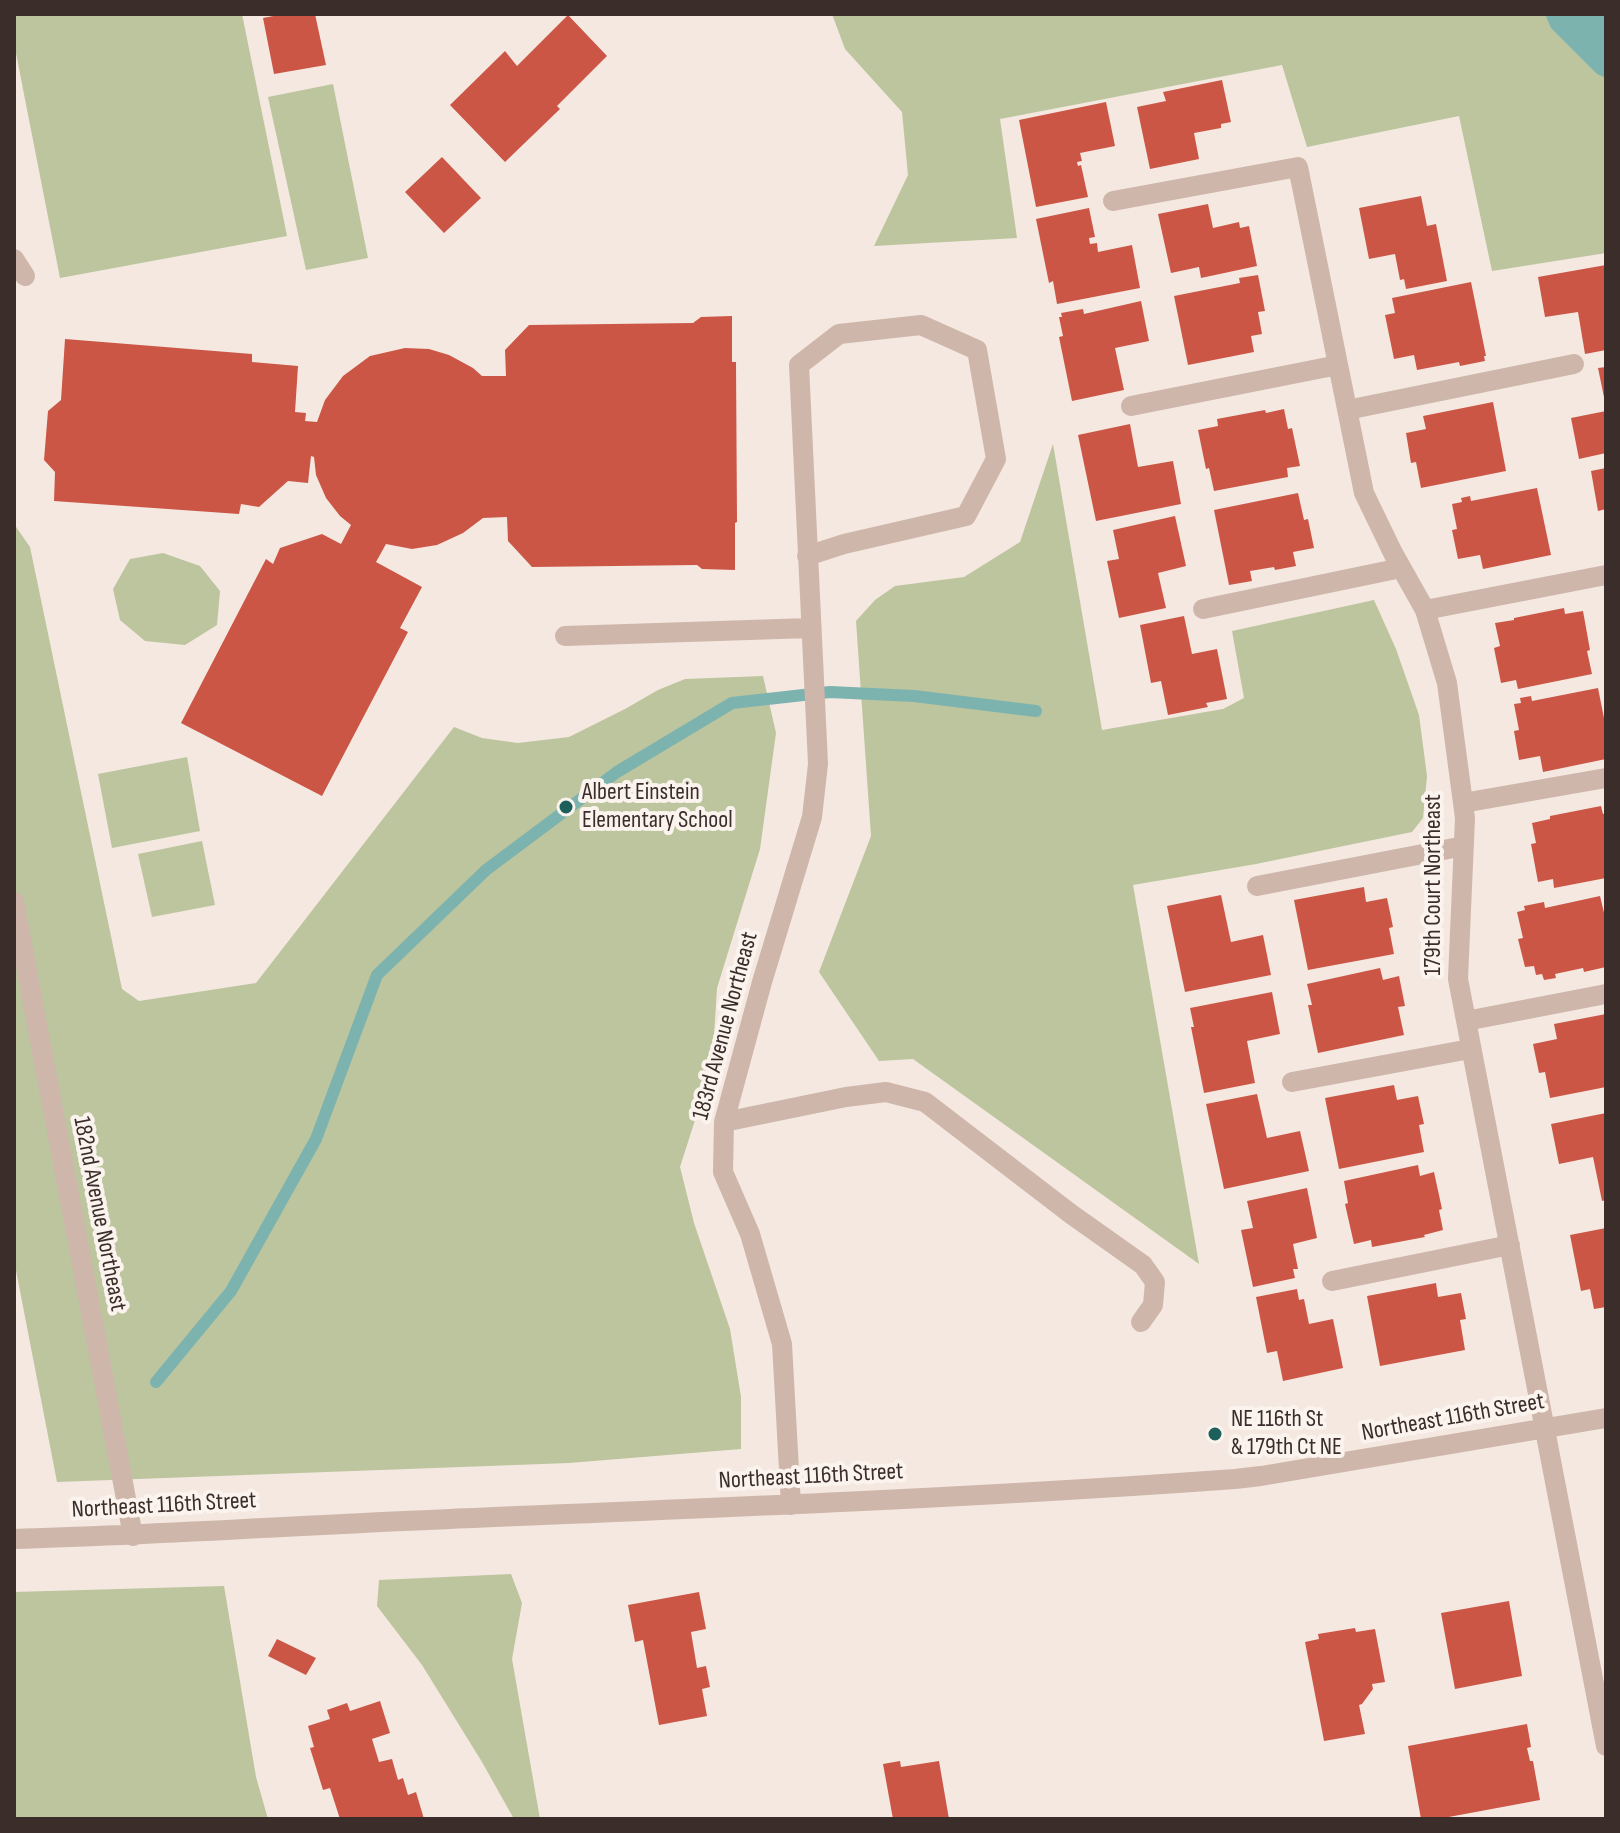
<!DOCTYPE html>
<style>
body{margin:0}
#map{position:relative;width:1620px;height:1833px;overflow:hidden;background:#f4e8e0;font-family:"Sofia Sans Condensed",sans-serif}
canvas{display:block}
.frame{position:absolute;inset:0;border:16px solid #3b2d2a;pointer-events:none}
</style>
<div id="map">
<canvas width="1620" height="1833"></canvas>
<div class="frame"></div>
</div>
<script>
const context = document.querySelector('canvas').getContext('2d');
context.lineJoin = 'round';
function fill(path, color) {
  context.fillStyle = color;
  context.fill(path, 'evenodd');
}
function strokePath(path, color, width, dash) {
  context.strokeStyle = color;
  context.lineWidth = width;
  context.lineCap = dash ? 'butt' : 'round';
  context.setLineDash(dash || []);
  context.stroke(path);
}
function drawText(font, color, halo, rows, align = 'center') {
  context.font = font + ' "Sofia Sans Condensed",sans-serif';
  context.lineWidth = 8;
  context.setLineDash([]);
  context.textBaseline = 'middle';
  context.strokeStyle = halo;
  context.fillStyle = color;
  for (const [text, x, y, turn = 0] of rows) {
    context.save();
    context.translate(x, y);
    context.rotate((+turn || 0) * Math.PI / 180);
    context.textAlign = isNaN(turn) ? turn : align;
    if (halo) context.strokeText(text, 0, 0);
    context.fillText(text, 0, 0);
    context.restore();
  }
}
fill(new Path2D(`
 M14,14H242L287,236L60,278L14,43Z
 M832,14H1606V253L1492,271L1459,116L1307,147L1282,65L1000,119L1017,238L874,246L908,175L902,112L845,49Z
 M333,84L368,258L306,270L268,97Z
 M1053,444L1102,730L1223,709L1244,698L1232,631L1374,600L1396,649L1419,715L1427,776L1423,818L1412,832L1256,864L1133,885L1199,1264L913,1059L879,1061L819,972L871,836L856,621L875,600L895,586L964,577L1020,542Z
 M14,524L30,547L122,989L139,1001L256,983L454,727L482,738L518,743L569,737L625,709L658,690L685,679L763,676L776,733L760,849L717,988L712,1067L680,1167L694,1223L730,1329L741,1397V1449L569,1463L57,1482L14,1260Z
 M163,553L200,566L220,591L217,625L185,645L145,641L120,620L113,589L130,559Z
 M187,757L200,831L112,848L98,774Z
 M202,841L215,905L152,917L138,854Z
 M511,1574L522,1603L512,1659L540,1819H514L482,1762L422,1665L377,1606L379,1580Z
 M224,1586L256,1777L268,1819H14V1592Z`), '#bcc59e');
fill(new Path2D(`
 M1545,14H1606V78L1597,74L1551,28Z`), '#7db3af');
strokePath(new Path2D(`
 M156,1382L231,1291L316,1139L377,975L486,870L617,772L732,703L830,692L914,696L1036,711`), '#7db3af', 12);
fill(new Path2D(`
 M284,14H315L326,65L274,74L263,18Z
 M568,15L607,56L557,106L560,109L505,162L450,105L505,51L517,66Z
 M1222,80L1231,122L1221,124V128L1194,133L1199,159L1150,169L1137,107L1166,101L1163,92Z
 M1106,102L1115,146L1080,153L1082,161L1077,162L1078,166L1081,165L1088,197L1036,207L1019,120Z
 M442,157L481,198L444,233L405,192Z
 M1421,196L1427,226L1436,224L1447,281L1406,289L1404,279L1400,280L1395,254L1369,259L1359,208Z
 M1208,204L1213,228L1239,222L1240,228L1249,226L1257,266L1201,278L1199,267L1171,273L1158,214Z
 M1089,208L1095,237L1089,238L1090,244L1097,243L1098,252L1132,245L1140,288L1057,304L1053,281L1049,283L1036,219Z
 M1606,265V350L1585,354L1578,312L1545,317L1538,277Z
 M1258,275L1265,311L1258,312L1262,334L1251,336L1254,352L1188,365L1174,296L1240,283L1239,278Z
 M1471,282L1486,356H1484L1485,361L1460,366L1459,362L1417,370L1414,355L1394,359L1385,315L1395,313L1392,298Z
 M1141,301L1149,341L1115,348L1124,390L1072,401L1059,337L1063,336L1059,317H1062L1061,313L1083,309L1084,314Z
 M732,316V362H736L737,522L735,523V570L702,569L697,565L532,567L508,541L507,517L483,518L463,533L437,545L412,549L386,544L376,562L422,587L400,628L408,632L322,796L181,723L266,559L273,564L280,548L322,534L341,544L351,525L340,516L326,498L316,475L314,457L311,456L308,483L288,481L259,507L241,504L239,514L54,501L55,472L44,460L48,411L61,400L65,339L252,354V362L298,366L295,412L306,413L305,421L317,422L325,400L343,376L370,356L405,348L429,349L449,355L473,368L482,376H506L505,350L529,325L693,323L701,317Z
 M1606,367V402H1605L1598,368Z
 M1493,402L1506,471L1421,488L1416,462L1411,463L1406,433L1426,429L1423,416Z
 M1284,409L1288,429L1292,428L1300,466L1287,468L1288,477L1214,491L1209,468L1206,469L1198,430L1218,426L1217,419L1265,410L1266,413Z
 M1606,411V453L1579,459L1571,418Z
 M1130,424L1138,467L1173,461L1181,504L1096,521L1078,435Z
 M1606,468V509L1598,511L1591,471Z
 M1537,488L1551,555L1483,569L1480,555L1458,559L1452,530L1457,529L1452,504L1462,502L1461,498L1470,496L1471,501Z
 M1298,493L1304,520L1308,519L1314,548L1293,552L1296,566L1275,570L1274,567L1250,571L1252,581L1229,585L1214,510Z
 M1175,516L1186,566L1158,573L1166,608L1119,618L1107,561L1119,559L1113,530Z
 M1564,608L1565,614L1583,611L1590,650L1587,651L1592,674L1518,689L1516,680L1501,683L1494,648L1500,646L1495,623L1514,620V618Z
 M1184,616L1192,654L1217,649L1227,699L1206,703L1208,707L1168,715L1161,681L1151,683L1140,625Z
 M1598,688L1606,728V759L1543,772L1540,756L1519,760L1514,731L1519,730L1514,704L1521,703L1520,698L1531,696L1532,701Z
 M1601,806L1603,814L1606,813V878L1554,888L1553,879L1538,882L1531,844L1536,843L1532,823L1550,819V816Z
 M1364,887L1366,902L1387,898L1393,927L1389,928L1394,954L1308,970L1294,900Z
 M1221,895L1231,942L1263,935L1271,975L1185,992L1167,906Z
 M1600,896L1606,921V967L1584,972L1583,968L1555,974L1556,978L1544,980L1542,974L1536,975L1534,966L1525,967L1518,939L1523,938L1517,912L1525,910L1524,906L1544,902L1545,908Z
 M1380,968L1383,980L1399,976L1405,1006L1398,1007L1404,1035L1318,1053L1308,1005H1312L1307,984Z
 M1272,992L1280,1034L1247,1041L1255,1083L1204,1093L1191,1027H1194L1190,1008Z
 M1606,1014V1087L1550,1098L1545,1072L1539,1073L1533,1044L1557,1039L1554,1024Z
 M1394,1085L1397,1100L1418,1096L1424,1124L1419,1125L1424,1152L1339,1169L1325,1098Z
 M1257,1094L1267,1138L1300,1131L1309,1171L1224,1189L1206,1104Z
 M1606,1113V1200L1602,1201L1593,1157L1559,1164L1551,1124Z
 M1418,1165L1420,1176L1434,1172L1442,1209L1439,1210L1443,1230L1424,1235L1425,1237L1372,1247L1371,1240L1354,1244L1345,1204L1348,1203L1344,1181Z
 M1307,1188L1317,1238L1293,1244L1298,1269H1293L1295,1278L1253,1287L1241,1230L1253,1228L1247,1201Z
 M1606,1228V1307L1594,1309L1590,1289L1581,1291L1570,1235Z
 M1436,1283L1438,1297L1461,1293L1466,1319L1460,1320L1465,1350L1380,1366L1367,1296Z
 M1297,1289L1299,1300L1304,1299L1309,1324L1333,1319L1343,1368L1283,1381L1277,1351L1267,1353L1256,1297Z
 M699,1592L706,1629L691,1632L697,1668L706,1666L710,1687L702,1689L707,1716L659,1725L643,1640L635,1642L628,1605Z
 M1509,1601L1522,1676L1455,1689L1441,1613Z
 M1355,1628L1356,1632L1375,1629L1385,1682L1372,1684L1373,1689L1362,1704L1359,1705L1365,1734L1324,1741L1305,1642L1319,1639L1318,1634Z
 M277,1639L316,1658L306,1675L268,1656Z
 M380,1701L390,1733L372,1739L379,1762L392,1759L398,1780L403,1778L408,1795L416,1792L424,1819H340L330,1788L323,1790L310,1748L314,1747L308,1726L330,1719L327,1710L347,1703L350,1711Z
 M1527,1724L1531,1747L1527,1748L1530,1761H1533L1540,1800L1438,1819H1421L1408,1746Z
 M900,1761L901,1767L939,1761L949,1819H893L883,1764Z`), '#cc5646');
strokePath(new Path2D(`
 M1113,201L1298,167L1364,493L1393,553L1425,610L1447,683L1465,818L1458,979L1606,1746
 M14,259L25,276
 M1131,406L1338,365
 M1347,410L1574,364
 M1203,609L1401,568
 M1425,610L1606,575
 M565,636L810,628
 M1463,803L1606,778
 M1257,886L1464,846
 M14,902L133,1536
 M1466,1021L1606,994
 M1292,1082L1470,1049
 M724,1122L846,1097L886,1092L925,1102L1071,1214L1143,1265L1155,1282L1153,1305L1141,1322
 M1332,1281L1510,1245
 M791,1505L782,1344L750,1234L723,1172L724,1122L762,982L812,817L818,764L799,365L839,334L921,325L977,350L996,459L966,516L844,544L807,556
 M14,1539C159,1535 304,1525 450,1519C711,1508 973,1498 1235,1479L1261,1476L1606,1418`), '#ceb6aa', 20);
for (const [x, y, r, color] of [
 [566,807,8,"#1d5f5b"],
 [1215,1434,8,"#1d5f5b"]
]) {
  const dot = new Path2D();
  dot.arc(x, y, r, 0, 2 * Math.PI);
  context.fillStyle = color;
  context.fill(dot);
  strokePath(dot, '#fbf3ed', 3);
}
drawText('24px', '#3b2d2a', '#fbf3ed', [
 ["Albert Einstein",582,793],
 ["Elementary School",582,821],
 ["NE 116th St",1231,1420],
 ["& 179th Ct NE",1231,1448]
], 'left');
drawText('24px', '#3b2d2a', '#fbf3ed', [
 ["179th Court Northeast",1434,885,-90],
 ["183rd Avenue Northeast",726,1026,-75],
 ["182nd Avenue Northeast",99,1214,79],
 ["Northeast 116th Street",1453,1418,-10],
 ["Northeast 116th Street",811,1477,-3],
 ["Northeast 116th Street",164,1506,-3]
]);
</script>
